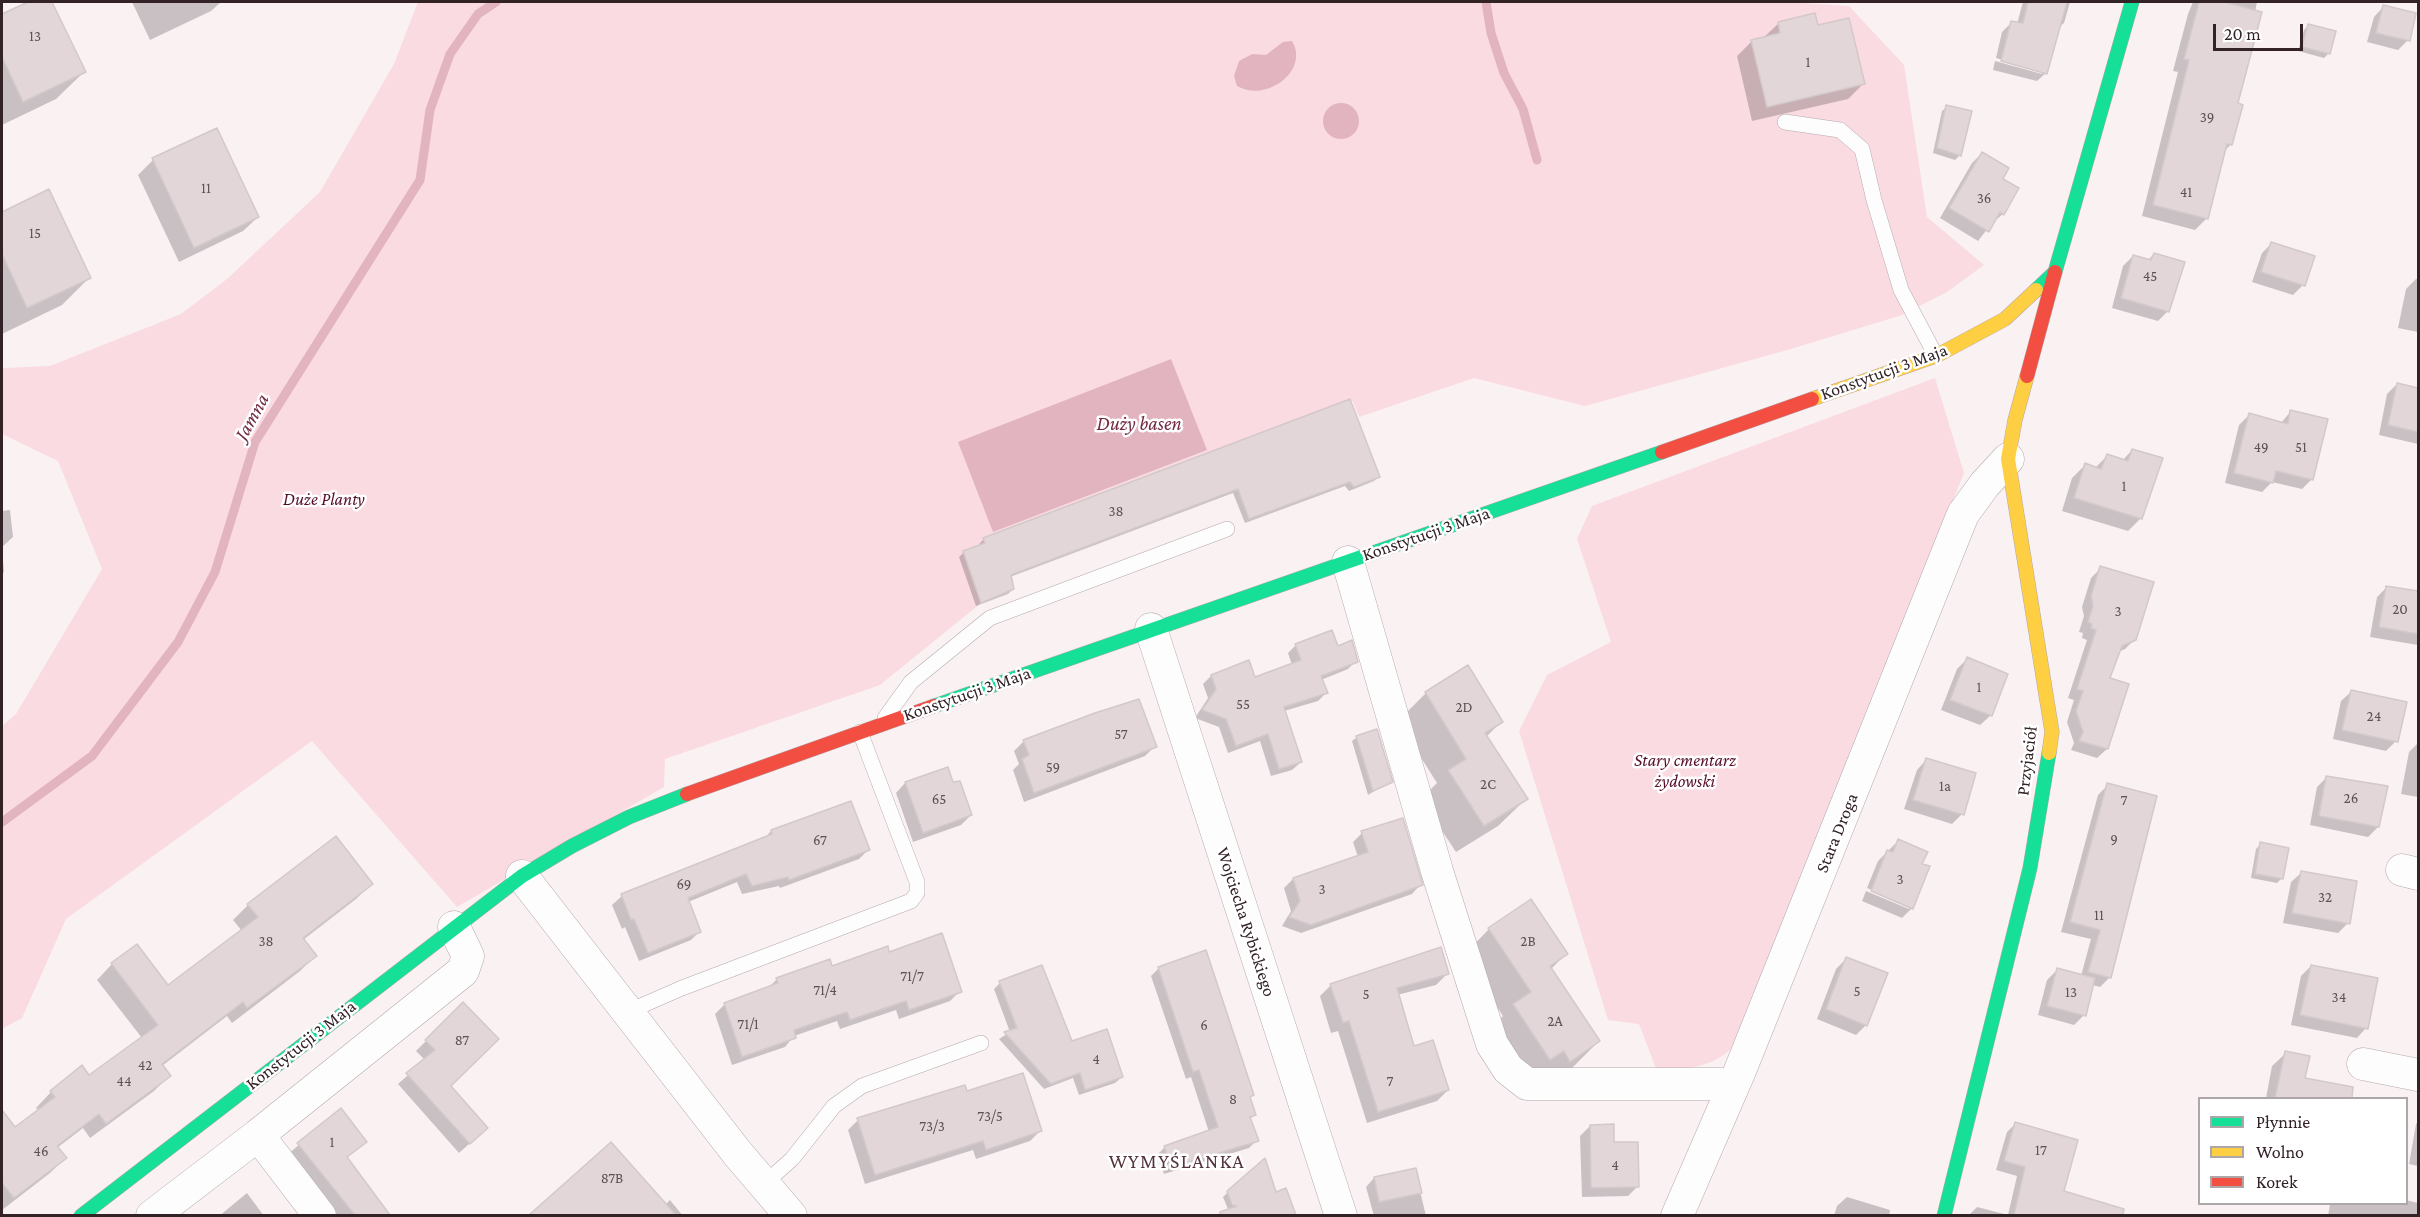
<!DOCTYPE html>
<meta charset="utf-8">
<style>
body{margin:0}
#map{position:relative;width:2420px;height:1217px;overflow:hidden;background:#faf1f3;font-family:"Crimson Pro",serif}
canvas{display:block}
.frame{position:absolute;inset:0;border:3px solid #332327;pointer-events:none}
.legend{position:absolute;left:2198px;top:1097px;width:210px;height:108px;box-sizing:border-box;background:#fff;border:2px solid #ada7a9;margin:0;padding:8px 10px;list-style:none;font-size:18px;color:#332327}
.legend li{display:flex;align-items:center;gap:12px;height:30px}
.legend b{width:30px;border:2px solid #ada7a9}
.scale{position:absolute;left:2213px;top:24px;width:90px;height:27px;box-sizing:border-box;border:3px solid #332327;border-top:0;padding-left:8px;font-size:18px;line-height:21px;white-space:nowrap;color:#332327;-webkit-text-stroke:4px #fff;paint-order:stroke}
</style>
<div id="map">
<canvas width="2420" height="1217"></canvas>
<div class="frame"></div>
<ul class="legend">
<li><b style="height:8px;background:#16e098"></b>Płynnie</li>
<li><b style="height:8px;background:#ffcf43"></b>Wolno</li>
<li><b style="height:8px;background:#f24e42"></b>Korek</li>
</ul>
<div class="scale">20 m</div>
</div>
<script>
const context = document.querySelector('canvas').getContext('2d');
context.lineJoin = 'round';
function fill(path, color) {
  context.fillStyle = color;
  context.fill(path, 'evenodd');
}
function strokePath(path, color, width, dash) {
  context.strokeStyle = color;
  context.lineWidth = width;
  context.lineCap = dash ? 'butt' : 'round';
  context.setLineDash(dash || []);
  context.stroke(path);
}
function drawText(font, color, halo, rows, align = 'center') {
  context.font = font + ' "Crimson Pro",serif';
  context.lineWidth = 5;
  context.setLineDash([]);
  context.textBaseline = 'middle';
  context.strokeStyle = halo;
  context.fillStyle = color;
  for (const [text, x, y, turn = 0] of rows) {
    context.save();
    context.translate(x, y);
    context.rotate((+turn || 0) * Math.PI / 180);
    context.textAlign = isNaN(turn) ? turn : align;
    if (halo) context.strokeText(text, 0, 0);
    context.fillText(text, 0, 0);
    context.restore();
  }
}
fill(new Path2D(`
 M418,2H1790L1849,6L1904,65L1927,217L1984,265L1947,292L1902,315L1791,349L1585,406L1474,378L1359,417L1353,402L1350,399L1238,489L1008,576L1014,589L981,603L880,685L665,759L664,787L457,907L312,741L66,919L22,1018L2,1029V726L16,714L102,569L58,461L2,434V368L50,366L181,314L227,279L320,192L394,64Z
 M1935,378L1964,473L1733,1047C1712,1068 1686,1069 1657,1071L1639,1024L1608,1020L1519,731L1547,675L1611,642L1577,539L1592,506Z`), '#fadbe2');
fill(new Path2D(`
 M1292,41C1310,71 1266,103 1237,86L1234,76L1239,61L1252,54L1266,55L1283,42Z
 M1323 121a18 18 0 1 1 36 0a18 18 0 1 1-36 0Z
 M1171,359L1207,450L993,532L958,442Z`), '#e2b4bf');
fill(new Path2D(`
 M32,2H51L84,72L56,99L2,125V16Z
 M132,2H221L211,11L150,40Z
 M2023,2H2070L2064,23L2058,28L2046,73L2037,81L1993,70L1995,61L2042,74V71L1996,58L2002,32L2011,23L2017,24Z
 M2193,2H2257L2236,105L2231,144L2224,152L2207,218L2195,230L2142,216L2178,72L2173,71L2188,14Z
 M2383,7L2408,40L2398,50L2367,42L2374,17Z
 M1779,23L1816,27L1863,84L1848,99L1752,121L1737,56L1752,41L1763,38Z
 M2308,26L2329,53L2324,58L2298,51L2304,30Z
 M1947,107L1960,155L1955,160L1933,153L1942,111Z
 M1982,153L2001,179L2003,214L1992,223L1978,241L1940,218L1972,163Z
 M153,160L258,217L243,231L179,262L138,175Z
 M48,191L89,278L62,305L2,334V213Z
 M2272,243L2303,285L2293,295L2252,282L2262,253Z
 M2154,254L2168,311L2158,321L2112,308L2123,266L2133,256L2148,260Z
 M2416,279H2418V332L2398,328L2406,289Z
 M2397,384L2418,389V444L2379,435L2387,394Z
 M1349,401L1378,477L1374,481L1349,491L1345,486L1245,523L1233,493L1010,577L1013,589L1008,594L976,606L959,557L964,552L980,546L979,544L984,539Z
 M2291,411L2312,479L2302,489L2272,482L2262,492L2225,483L2239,425L2249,415L2281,423Z
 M2132,450L2141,518L2128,531L2062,511L2072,478L2085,465L2095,468L2107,456L2122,461Z
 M10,510L13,537L2,547V511Z
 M2,549L4,572L2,575Z
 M2101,568L2135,639L2125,649L2118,652L2108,679L2127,685L2107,749L2097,758L2071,750L2074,743L2067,722L2074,700L2068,698L2087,640L2082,638L2083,633L2079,632L2084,616L2082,607L2091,578Z
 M2387,587L2418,593V645L2370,637L2377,597Z
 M1296,645L1337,647L1356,661L1348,669L1321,680L1326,693L1318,701L1284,711L1301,762L1292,770L1271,776L1260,741L1228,753L1219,727L1195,718L1208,698L1203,684L1211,676L1255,679L1292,665L1288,653Z
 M1967,659L2006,674L1990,716L1980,725L1941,710L1957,669Z
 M1467,667L1501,722L1486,737L1526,799L1498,826L1456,852L1421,799L1437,783L1398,721L1426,693Z
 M2351,692L2396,741L2386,751L2333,739L2341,701Z
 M1357,737L1391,781L1368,795L1352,741Z
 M1024,741L1155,746L1145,756L1024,802L1013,770L1019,764L1014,751Z
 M2418,743V797L2401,794L2409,752Z
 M1926,760L1962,814L1952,824L1904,809L1917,770Z
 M2327,777L2378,827L2368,837L2310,825L2317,787Z
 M905,783L952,784L971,815L961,825L913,842L896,793Z
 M2108,785L2110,977L2100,987L2092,985L2084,1015L2074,1025L2038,1015L2047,980L2057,970L2081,976L2091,939L2061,932L2098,795Z
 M850,803L868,850L859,859L780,888L779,886L742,894L737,882L688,902L700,931L691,940L639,961L625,927L622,929L612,905L622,896L763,840L771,831Z
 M1362,833L1421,884L1412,894L1301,933L1282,926L1291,911L1284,888L1293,879L1358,857L1353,842Z
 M1898,841L1920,865L1912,908L1902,918L1862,901L1866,891L1909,909V905L1867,888L1878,861Z
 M2261,844L2282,878L2277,883L2251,878L2256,849Z
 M2301,873L2348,923L2338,933L2283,923L2291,882Z
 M371,884L356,899L303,940L315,956L300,971L232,1023L227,1016L162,1066L169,1076L154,1091L90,1138L83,1128L57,1148L65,1158L50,1173L2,1210V1113L15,1129L39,1111L36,1108L51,1092L89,1077L142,1038L97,980L112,964L168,987L242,931L233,920L248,905Z
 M1489,929L1566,954L1551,969L1599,1041L1572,1068L1544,1087L1488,1032L1503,1016L1463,956Z
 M889,954L960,991L950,1001L899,1019L896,1010L840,1029L837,1021L794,1036L785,1047L732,1065L715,1014L725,1004L767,989L777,979Z
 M1846,959L1866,1025L1856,1035L1817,1019L1836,969Z
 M2311,966L2366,1028L2357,1038L2291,1025L2301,976Z
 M1159,968L1252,1095L1249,1099L1254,1115L1250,1119L1257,1140L1249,1148L1164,1174L1157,1155L1165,1147L1209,1132L1191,1077L1186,1079L1151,976Z
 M1447,974L1436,985L1397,995L1413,1048L1448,1090L1437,1101L1367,1123L1338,1031L1331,1033L1320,996L1331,985Z
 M1000,983L1071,1043L1122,1077L1115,1083L1079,1095L1073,1078L1044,1089L999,1039L1010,1032L994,989Z
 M463,1004L449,1086L477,1137L459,1153L398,1084L425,1060L416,1051Z
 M2286,1053L2304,1079L2333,1085L2331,1098H2266L2272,1066Z
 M341,1110L365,1142L346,1158L389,1216H336L288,1154Z
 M858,1120L1040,1131L1030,1141L976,1159L973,1150L865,1184L848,1130Z
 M2418,1121V1166L2409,1164L2416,1124Z
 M2016,1123L2062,1192L2090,1201L2086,1216H1969V1215L1977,1207L2008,1215L2017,1176L1996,1170L2007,1132Z
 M1590,1126L1612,1144L1638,1186L1628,1196L1582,1197L1580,1136Z
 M611,1144L665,1205L670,1200L683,1216H531Z
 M1415,1170L1426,1216H1374L1366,1187L1374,1178Z
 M1228,1192L1275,1194L1293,1212L1290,1216H1236L1234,1210L1228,1209L1223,1197Z
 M247,1193L264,1216H220L224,1212Z
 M1847,1197L1890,1210L1889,1216H1834L1837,1206Z
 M2406,1200L2418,1203V1216H2328L2330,1204H2406Z`), '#0003');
strokePath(new Path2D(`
 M1486,2L1491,33L1504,73L1523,109L1537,160
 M2,822L92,756L178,642L215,572L255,442L420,180L430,110L450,54L478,14L496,2`), '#e2b4bf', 9);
const building = new Path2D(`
 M28,2H52L86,72L23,102L2,57V14Z
 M2028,2H2067L2047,74L2001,61L2011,21L2023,23Z
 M2199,2H2225L2262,12L2238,103L2243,105L2232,145L2227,144L2208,219L2153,205L2189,60L2184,59Z
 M2383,5L2416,13L2410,41L2376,33Z
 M1815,13L1818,25L1849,18L1865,84L1767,107L1751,40L1780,33L1778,22Z
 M2308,24L2336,31L2330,54L2302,47Z
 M1946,105L1972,111L1961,156L1937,148Z
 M217,128L259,217L194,248L152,158Z
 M1982,152L2009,168L2003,179L2019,188L2004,215L2000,212L1989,232L1949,208Z
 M49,189L91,278L27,308L2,254V212Z
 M2271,242L2315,256L2305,286L2261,272Z
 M2154,253L2185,262L2169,312L2121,298L2133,255L2151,260Z
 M2397,383L2418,388V432L2388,425Z
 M1350,399L1380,477L1354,487L1350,482L1249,519L1238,489L1011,575L1014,589L981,603L963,551L985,543L983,538Z
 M2290,410L2328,419L2313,480L2276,471L2273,483L2234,473L2249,413L2288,424Z
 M2132,449L2163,458L2142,519L2074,498L2085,463L2101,469L2107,454L2128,461Z
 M2100,566L2154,582L2136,640L2122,646L2110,678L2129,684L2108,749L2079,741L2083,732L2076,711L2083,691L2077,689L2096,630L2091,628L2092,624L2088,622L2093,606L2091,596Z
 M2386,586L2418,591V634L2379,627Z
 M1332,630L1338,646L1352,640L1358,662L1321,676L1328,693L1284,707L1302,762L1279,769L1268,734L1236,746L1226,719L1202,710L1216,689L1211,675L1249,660L1255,677L1301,660L1295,644Z
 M1967,657L2008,674L1992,716L1950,700Z
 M1468,665L1503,722L1485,733L1528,799L1484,826L1448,770L1466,759L1425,692Z
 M2351,690L2407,702L2398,742L2342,730Z
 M1139,699L1157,747L1034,793L1022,759L1029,755L1023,740L1095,713Z
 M1377,729L1393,782L1373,791L1356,736Z
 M1926,758L1976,773L1964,815L1913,800Z
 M948,767L953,782L960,781L972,815L923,833L905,782Z
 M2326,776L2388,786L2379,827L2319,816Z
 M2107,783L2157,796L2111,978L2088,972L2100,930L2070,922Z
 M851,801L870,850L789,880L788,877L752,886L746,874L688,898L701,932L648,953L634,919L631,920L621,894L772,834L771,830Z
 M1403,818L1423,885L1311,925L1289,917L1300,901L1293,878L1368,852L1361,831Z
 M336,836L373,884L303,938L317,956L247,1008L243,1002L162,1064L171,1076L106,1124L99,1114L57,1146L67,1158L14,1198L2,1183V1110L15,1127L55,1097L50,1091L82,1065L89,1075L158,1025L111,963L137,944L168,985L258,917L247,904Z
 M1898,839L1928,852L1922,864L1930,866L1913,909L1871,891L1887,850L1893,852Z
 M2260,842L2289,848L2283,879L2255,874Z
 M2301,871L2357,881L2350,924L2292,913Z
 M1531,899L1568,954L1550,966L1600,1041L1570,1062L1564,1051L1550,1060L1513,1004L1531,992L1488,928Z
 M942,933L962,992L909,1010L906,1001L850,1020L847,1012L794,1030L796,1038L742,1057L724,1003L778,983L776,978L830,959L832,966L888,946L889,952Z
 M1441,947L1449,974L1397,988L1414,1046L1433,1040L1449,1090L1378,1112L1349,1021L1343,1023L1330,984Z
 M1206,950L1254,1095L1250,1097L1256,1115L1250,1117L1259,1141L1172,1167L1164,1146L1218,1127L1199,1070L1193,1072L1158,967Z
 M1846,957L1888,973L1867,1026L1826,1009Z
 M1042,965L1072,1041L1107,1029L1123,1077L1085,1090L1080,1073L1051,1084L1004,1032L1017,1028L999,981Z
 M2311,965L2378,978L2368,1029L2300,1015Z
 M2057,968L2095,978L2086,1016L2047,1006Z
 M463,1002L499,1039L451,1086L488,1128L470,1144L406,1073L435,1050L425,1040Z
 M2285,1051L2310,1056L2305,1078L2353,1087L2352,1098H2275Z
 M1023,1073L1042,1131L986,1150L983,1141L875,1175L857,1118L965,1085L967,1091Z
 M341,1108L367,1142L347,1157L390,1215H355L297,1143Z
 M2015,1122L2078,1140L2064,1191L2124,1209L2123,1215H2014L2025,1167L2004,1161Z
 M1614,1124V1142H1638L1639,1187L1591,1188L1590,1125Z
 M611,1142L676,1215H529Z
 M1265,1158L1276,1192L1286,1188L1296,1215H1220V1212L1237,1206L1232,1205L1227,1191Z
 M1416,1168L1422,1193L1379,1202L1374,1177Z`);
fill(building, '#e2d6d9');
strokePath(building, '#d3c8ca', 1.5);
const lane = new Path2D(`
 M1785,122L1840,130L1862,149L1874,200L1901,290L1936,356
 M885,718L911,682L990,618L1227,529
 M627,1012L682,988L911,901L917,893V882L860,732
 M764,1184L792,1159L834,1106L862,1086L981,1043`);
const street = new Path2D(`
 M1348,562L1437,871L1492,1044L1508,1069L1527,1084H1734
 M1151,629L1341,1216
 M2402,870L2418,874
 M522,876L738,1154L791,1216
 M2363,1064L2418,1075
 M258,1135L320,1216
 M152,1216L258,1135L463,971L468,956L454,927
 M1677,1216L1739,1073L1963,514L1985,484L2008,459`);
const fast = new Path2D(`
 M2036,290L2055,272L2132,2
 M934,706L1662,452
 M81,1216L522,876L572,846L629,817L687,794
 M1944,1216L2030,868L2049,753`);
const slow = new Path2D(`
 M2027,376L2015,420L2008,459L2052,732L2049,753
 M1812,399L1936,356L2005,319L2036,290`);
const jam = new Path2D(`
 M2027,376L2055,272
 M1662,452L1812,399
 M687,794L934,706`);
strokePath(lane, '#b4a9ac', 16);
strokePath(street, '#b4a9ac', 33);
strokePath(fast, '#b4a9ac', 15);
strokePath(slow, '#b4a9ac', 15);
strokePath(jam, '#b4a9ac', 15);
strokePath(lane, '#fefdfd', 15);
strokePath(street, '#fefdfd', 32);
strokePath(fast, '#16e098', 14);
strokePath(slow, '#ffcf43', 14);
strokePath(jam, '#f24e42', 14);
drawText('15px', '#5f5054', null, [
 ["13",35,36],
 ["1",1808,62],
 ["39",2207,117],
 ["11",206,188],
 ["41",2186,192],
 ["36",1984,198],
 ["15",35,233],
 ["45",2150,276],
 ["49",2261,447],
 ["51",2301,447],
 ["1",2124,486],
 ["38",1116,511],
 ["20",2400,609],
 ["3",2118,611],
 ["1",1979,687],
 ["55",1243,704],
 ["2D",1464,707],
 ["24",2374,716],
 ["57",1121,734],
 ["59",1053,767],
 ["2C",1488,784],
 ["1a",1945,786],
 ["26",2351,798],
 ["65",939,799],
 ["7",2124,800],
 ["9",2114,839],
 ["67",820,840],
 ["3",1900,879],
 ["69",684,884],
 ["3",1322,889],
 ["32",2325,897],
 ["11",2099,915],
 ["38",266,941],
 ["2B",1528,941],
 ["71/7",912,976],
 ["71/4",825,990],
 ["5",1857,991],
 ["13",2071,992],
 ["5",1366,994],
 ["34",2339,997],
 ["2A",1555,1021],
 ["71/1",748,1024],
 ["6",1204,1025],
 ["87",462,1040],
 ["4",1096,1059],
 ["42",145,1065],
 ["44",124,1081],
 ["7",1390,1081],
 ["8",1233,1099],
 ["73/5",990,1116],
 ["73/3",932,1126],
 ["1",332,1142],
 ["17",2041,1150],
 ["46",41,1151],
 ["4",1615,1165],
 ["87B",612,1178]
]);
drawText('18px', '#332327', '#fff', [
 ["Konstytucji 3 Maja",1884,372,-20],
 ["Konstytucji 3 Maja",1426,534,-19],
 ["Konstytucji 3 Maja",967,694,-19],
 ["Przyjaciół",2027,761,-83],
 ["Stara Droga",1837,833,-68],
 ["Wojciecha Rybickiego",1246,922,72],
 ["Konstytucji 3 Maja",301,1045,-38]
]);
drawText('italic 18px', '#560d2a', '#fff', [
 ["Duże Planty",324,499],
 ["Stary cmentarz",1685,760],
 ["żydowski",1685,781]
]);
drawText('italic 20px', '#742a43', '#fff', [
 ["Jamna",252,417,-61],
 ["Duży basen",1139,424]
]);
context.letterSpacing = '1.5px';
drawText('20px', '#55353d', '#fff', [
 ["WYMYŚLANKA",1177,1162]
]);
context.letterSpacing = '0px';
</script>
